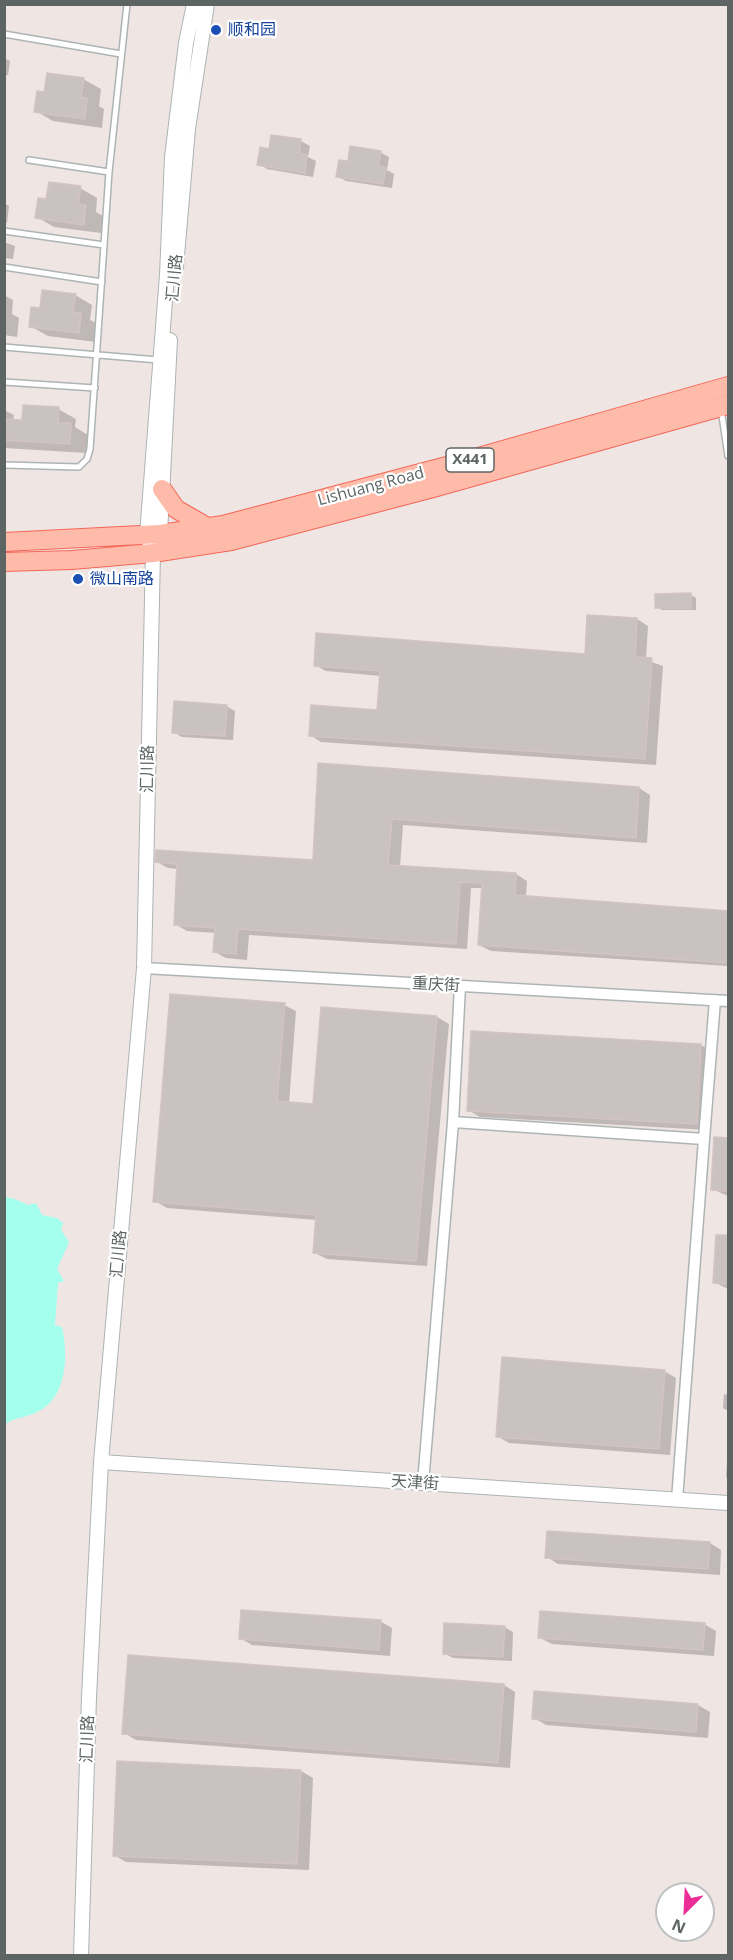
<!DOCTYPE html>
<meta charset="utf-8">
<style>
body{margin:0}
#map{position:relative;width:733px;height:1960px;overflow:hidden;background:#efe6e4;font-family:"Open Sans",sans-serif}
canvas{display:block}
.frame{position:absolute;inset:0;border:6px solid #5c6564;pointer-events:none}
.north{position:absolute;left:655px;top:1882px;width:60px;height:60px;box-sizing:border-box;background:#fff;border:2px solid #bec1c1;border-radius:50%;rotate:204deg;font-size:16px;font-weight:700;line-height:24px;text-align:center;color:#5c6564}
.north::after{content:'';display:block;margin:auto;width:21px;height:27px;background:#eb2e96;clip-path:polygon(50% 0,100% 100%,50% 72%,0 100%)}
</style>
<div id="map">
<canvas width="733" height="1960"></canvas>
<div class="frame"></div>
<div class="north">N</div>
</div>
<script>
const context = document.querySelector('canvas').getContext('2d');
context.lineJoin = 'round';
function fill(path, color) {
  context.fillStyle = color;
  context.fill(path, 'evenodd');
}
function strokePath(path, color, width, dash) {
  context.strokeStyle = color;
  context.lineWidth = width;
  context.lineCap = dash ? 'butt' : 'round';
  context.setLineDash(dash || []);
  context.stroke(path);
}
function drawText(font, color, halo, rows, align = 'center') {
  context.font = font + ' "Open Sans","Noto Sans SC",sans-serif';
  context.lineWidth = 4.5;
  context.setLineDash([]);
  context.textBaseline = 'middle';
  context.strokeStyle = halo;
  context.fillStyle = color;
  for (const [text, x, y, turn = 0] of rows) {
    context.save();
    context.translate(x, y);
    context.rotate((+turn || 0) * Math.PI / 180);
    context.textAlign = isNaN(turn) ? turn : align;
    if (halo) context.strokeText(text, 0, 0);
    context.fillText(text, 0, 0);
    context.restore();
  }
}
fill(new Path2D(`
 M5,1197L15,1199L28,1205L36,1203L42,1215L57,1218L63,1223L61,1230L69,1242L57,1269L64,1281L58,1283L55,1325L62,1327C68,1354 68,1396 39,1411C29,1417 16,1417 5,1424Z`), '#a4ffed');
fill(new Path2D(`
 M4,58L10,61L8,75H4Z
 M83,79L101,89L99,106L104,109L102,128L53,121L36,111L46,94Z
 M272,136L301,141L310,146L308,157L316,161L313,177L267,169L259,164L270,150Z
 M380,152L389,157L387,170L394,174L392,188L346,181L337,176L349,163Z
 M80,188L97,198L96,212L103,216L101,233L54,227L37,217L48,201Z
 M4,203L9,206L7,223H4Z
 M4,242L15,246L13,259L4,258Z
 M4,295L13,300L12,314L19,318L17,337L4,335Z
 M75,295L92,305L90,320L98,324L96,342L48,336L30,326L41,309Z
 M58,409L76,419L75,427L88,435L87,453L4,448V410L14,415L13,421L23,422Z
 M691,595L696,598V610H662L657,607Z
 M588,617L637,619L648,626L646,660L663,666L656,765L321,742L310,735L379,712L381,676L326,671L315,665L586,656Z
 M226,706L235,711L233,740L182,737L173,732Z
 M320,764L639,788L650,795L647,843L403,825L400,867L516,874L527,881L526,897L728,912V966L491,951L479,945L483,888H471L467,949L249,935L247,960L226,958L215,952L216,933L187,931L175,924L178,869L168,868L157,862H314Z
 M284,1005L296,1011L289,1103L315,1106L322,1008L437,1017L449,1024L427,1266L327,1259L315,1253L317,1220L167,1208L155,1201Z
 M701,1045L712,1052L708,1130L480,1117L468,1110Z
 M728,1139V1196L712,1189Z
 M728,1237V1289L714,1282Z
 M664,1371L676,1378L670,1455L509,1443L497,1436Z
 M724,1394L728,1395V1411L723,1408Z
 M728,1446V1479L726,1477Z
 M710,1543L721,1550L720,1575L558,1564L547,1557Z
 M380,1621L392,1628L390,1656L252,1645L240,1638Z
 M704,1624L716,1631L714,1656L552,1644L540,1638Z
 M504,1627L513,1632L512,1661L453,1658L444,1653Z
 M504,1685L515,1692L510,1768L136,1740L124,1733Z
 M698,1705L710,1712L708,1738L546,1725L534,1718Z
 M119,1763L301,1771L313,1778L309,1870L126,1862L114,1855Z`), '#0003');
const building = new Path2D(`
 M47,73L84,78L81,97L87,98L85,119L34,112L37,91L44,92Z
 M271,135L301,139L299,153L307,155L305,173L257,165L260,147L269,149Z
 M350,146L381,151L378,166L386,168L383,184L336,177L339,160L348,161Z
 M49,182L81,186L78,204L86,205L84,225L35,218L38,198L46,199Z
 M42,290L76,294L73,312L81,313L79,333L29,327L31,307L40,308Z
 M23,405L59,407L58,423H71L70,444L4,440V419L22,420Z
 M691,593V608H655V594Z
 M587,615L637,618L635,657L652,658L645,759L309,736L311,705L377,710L380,671L314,666L316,633L585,654Z
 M174,701L227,705L225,736L172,733Z
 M318,763L639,787L636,838L392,819L388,865L516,873L515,895L729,911V963L478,945L482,883L460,882L456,944L238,929L236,954L213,952L215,928L174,925L177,864L155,862L156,850L313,860Z
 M170,994L285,1003L277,1101L313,1104L321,1007L437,1016L416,1261L313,1253L316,1215L153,1202Z
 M471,1031L701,1044L697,1124L467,1111Z
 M714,1137L729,1138V1191L711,1190Z
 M716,1235H729V1284L713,1283Z
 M502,1357L665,1370L659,1449L496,1437Z
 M547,1531L710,1542L708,1569L545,1558Z
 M241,1610L381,1620L379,1650L239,1639Z
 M540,1611L705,1623L703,1650L538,1638Z
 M444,1623L505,1626L503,1657L443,1654Z
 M128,1655L504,1684L498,1763L122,1734Z
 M534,1691L698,1704L696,1732L532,1719Z
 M117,1761L301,1770L297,1864L113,1856Z`);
fill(building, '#cac2c1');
strokePath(building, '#d3c3c2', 1.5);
const service = new Path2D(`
 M4,34L121,54
 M29,160L109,172
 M4,231L104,245
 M4,267L102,282
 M4,347L158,360
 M4,382L95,388
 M721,409L728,456
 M4,465L79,467L87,459L90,449L109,172L127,4`);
const minor = new Path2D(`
 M144,968L728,1001
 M453,1122L704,1139L715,1000
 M423,1483L453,1122L460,986
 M677,1500L704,1139`);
const tertiary = new Path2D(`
 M176,267L188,129L207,4
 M157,542L160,534L170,340
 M101,1462L728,1503
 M81,1956L89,1697L101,1462L144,968L153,553L147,535L167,275L172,157L186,43L194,4`);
const primary = new Path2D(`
 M162,489L176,509L209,528
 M4,542L160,534L223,525L447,466L728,386
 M4,562L72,560L153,553L231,541L433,488L728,405`);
strokePath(service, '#adb4b4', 8);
strokePath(minor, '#adb4b4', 13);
strokePath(tertiary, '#adb4b4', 16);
strokePath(primary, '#f36759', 20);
strokePath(service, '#fff', 5);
strokePath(minor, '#fff', 10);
strokePath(tertiary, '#fff', 14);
strokePath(primary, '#ffbba9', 18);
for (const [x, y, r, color] of [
 [216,30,6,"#1a4fb4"],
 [78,579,6,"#1a4fb4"]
]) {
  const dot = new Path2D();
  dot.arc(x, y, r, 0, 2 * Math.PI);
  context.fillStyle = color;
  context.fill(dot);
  strokePath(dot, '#fff', 2);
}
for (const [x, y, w] of [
 [470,460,48]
]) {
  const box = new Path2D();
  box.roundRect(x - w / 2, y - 12, w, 24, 4.5);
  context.fillStyle = '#fff';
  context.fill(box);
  strokePath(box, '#5c6564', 1.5);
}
drawText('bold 15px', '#5c6564', null, [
 ["X441",470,460]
]);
drawText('16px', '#164399', '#fff', [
 ["顺和园",228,30],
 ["微山南路",90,579]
], 'left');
drawText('16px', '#5c6564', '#fff', [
 ["汇川路",175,278,-85],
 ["Lishuang Road",371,487,-15],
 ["汇川路",148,769,-89],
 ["重庆街",436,985,3],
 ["汇川路",119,1254,-85],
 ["天津街",415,1483,4],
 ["汇川路",88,1739,-88]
]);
</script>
